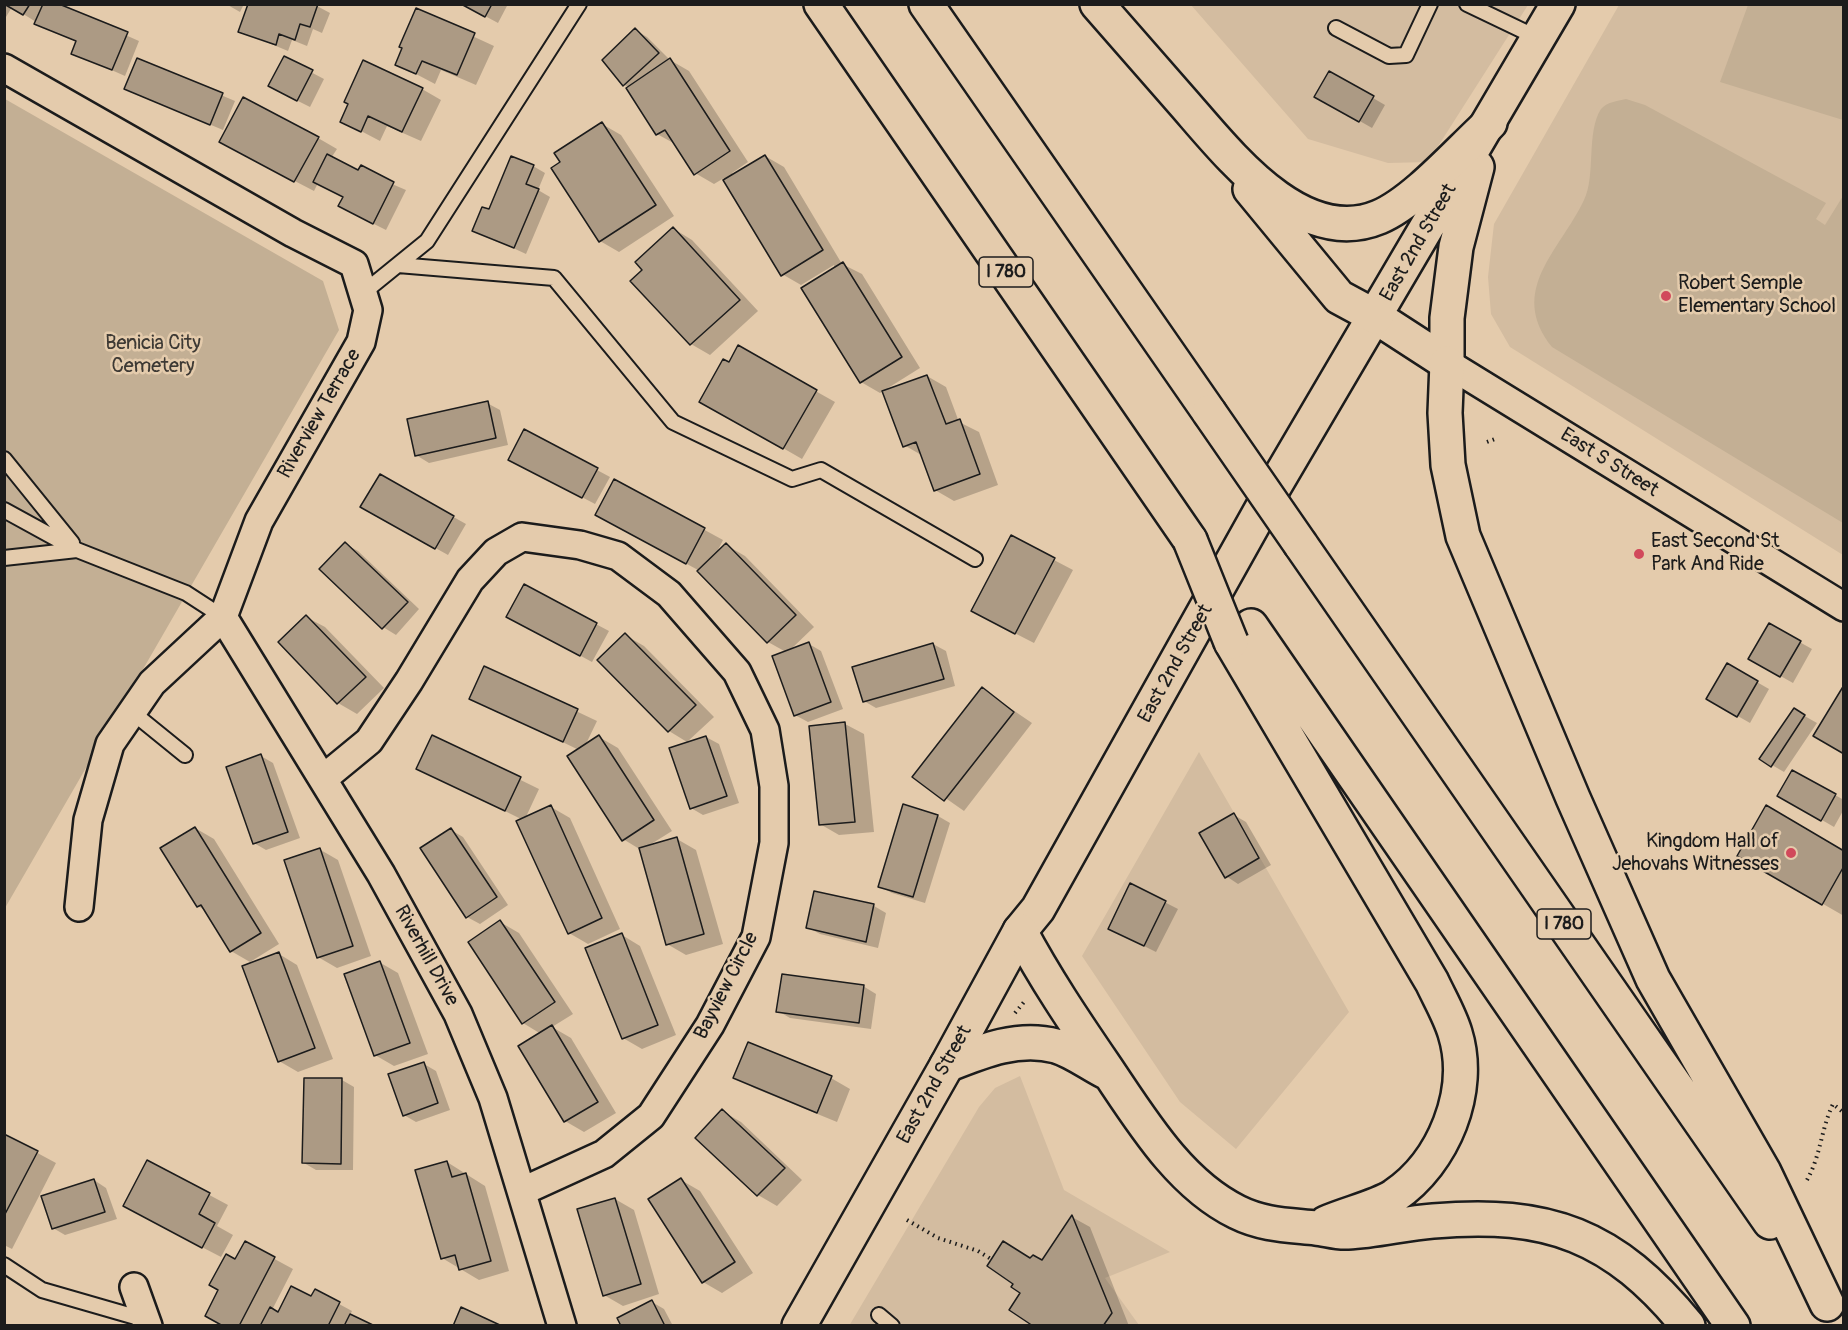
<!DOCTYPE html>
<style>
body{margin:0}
#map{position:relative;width:1848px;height:1330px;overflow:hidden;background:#e4cbac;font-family:Pangolin,sans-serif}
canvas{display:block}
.frame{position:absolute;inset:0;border:6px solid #1c1c1c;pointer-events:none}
</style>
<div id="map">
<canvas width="1848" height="1330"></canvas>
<div class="frame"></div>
</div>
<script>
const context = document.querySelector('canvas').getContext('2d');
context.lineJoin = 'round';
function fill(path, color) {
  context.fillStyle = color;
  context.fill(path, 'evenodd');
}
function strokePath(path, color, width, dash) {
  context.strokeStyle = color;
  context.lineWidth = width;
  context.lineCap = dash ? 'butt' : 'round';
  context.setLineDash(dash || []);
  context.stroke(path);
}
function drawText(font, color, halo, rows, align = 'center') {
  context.font = font + ' Pangolin,sans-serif';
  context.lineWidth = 5;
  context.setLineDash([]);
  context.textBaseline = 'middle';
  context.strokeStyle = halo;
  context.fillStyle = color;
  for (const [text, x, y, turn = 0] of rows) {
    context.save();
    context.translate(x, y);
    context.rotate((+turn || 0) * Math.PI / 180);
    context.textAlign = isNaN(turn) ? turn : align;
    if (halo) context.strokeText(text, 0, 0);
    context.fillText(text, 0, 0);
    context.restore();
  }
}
fill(new Path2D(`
 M1191,5H1528L1428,162L1388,163L1308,139Z
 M1619,5H1843V555L1510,347L1491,314L1488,277L1494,224Z
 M1199,752L1349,1012L1236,1149L1180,1102L1082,956Z
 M1020,1076L1064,1190L1170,1252L1105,1278L1139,1325L849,1326L979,1107L995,1088Z`), '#d3bca0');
fill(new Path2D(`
 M1748,5H1843V120L1720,82Z
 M5,99L323,281L339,330L5,908Z
 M1626,99L1645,105L1826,203L1816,219L1825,225L1843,196V523L1552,347C1507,290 1560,251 1584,200C1596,176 1586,132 1601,109C1607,102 1617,101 1626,99Z`), '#c3af94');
fill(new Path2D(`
 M4,4H55L139,41L125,76L73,53L78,42L49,30L12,7L6,17L4,16Z
 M226,4H244L240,12Z
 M463,4H508L498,23Z
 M317,6L330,13L322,33L313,29L307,46L292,40L288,51L240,31Z
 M416,10L494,46L476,85L441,70L435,84L397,64Z
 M635,30L647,37L670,60L689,71L748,162L732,173L733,175L765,156L784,167L842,264L862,274L920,368L880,393L861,382L834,265L801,285L782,274L724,178L714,184L695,173L677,145L657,134L629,87L624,85Z
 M284,58L324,79L310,107L282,93Z
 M138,60L235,101L223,130L126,89Z
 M1330,73L1385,105L1372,128L1316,96Z
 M422,89L441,100L421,141L387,126L380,141L342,121Z
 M602,124L621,135L674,216L619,252L600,241L562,162Z
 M318,138L337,149L331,158L406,190L386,230L352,213L344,197L318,183L314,191L239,152Z
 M533,166L545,173L538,190L550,197L526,254L474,230Z
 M674,229L692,240L758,311L710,355L691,344L632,281L644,270Z
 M739,348L835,402L802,459L701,401Z
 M927,376L946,387L959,422L979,432L998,485L954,501L935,490L923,456L904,445Z
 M487,403L500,410L508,445L429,463L416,455Z
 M525,431L610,477L595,504L523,466Z
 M380,476L466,524L448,555L362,507Z
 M615,481L723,540L716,554L726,545L745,556L814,627L788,652L809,644L821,651L843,709L808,722L795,715L786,652L768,642L698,570L615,525Z
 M345,544L358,551L419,609L396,635L383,627Z
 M1054,560L1073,570L1034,643L991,621Z
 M524,586L609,631L592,662L520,623Z
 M306,617L325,627L384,688L357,714L338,703L280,642Z
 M1769,625L1812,649L1793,683L1750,659Z
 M625,635L644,646L714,717L687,742L669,731Z
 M933,644L946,651L955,686L876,708L864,701Z
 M1727,665L1769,689L1750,723L1708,699Z
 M485,668L597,721L585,746L599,737L618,748L672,831L648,846L677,839L696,850L723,944L686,955L667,944L641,850L623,839L579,750L471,698Z
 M982,689L1032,723L964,811L914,776Z
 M1794,710L1817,723L1784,772L1772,765Z
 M845,724L864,734L874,832L839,835L820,824Z
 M433,737L539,789L525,819L551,807L570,818L620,929L588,944L569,933L523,820L418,768Z
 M706,737L719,744L739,803L703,815L691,808Z
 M261,756L273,763L300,838L266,850L254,843Z
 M1793,772L1844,800V809L1834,827L1779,795Z
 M904,806L938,816L950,823L925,903L892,893L879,886Z
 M1234,815L1246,822L1271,865L1238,884L1226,876Z
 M195,828L214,839L279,944L250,962L231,951L206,911L198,906Z
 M451,830L463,837L508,905L480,924L467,917Z
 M319,849L338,860L371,956L337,968L318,957Z
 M1844,852V916L1764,870Z
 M1131,885L1178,909L1156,952L1122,935Z
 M874,906L886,913L878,948L820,934L807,927Z
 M500,922L519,933L573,1014L552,1027L571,1038L616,1113L584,1132L565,1121L520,1047L541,1034L523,1023Z
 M622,935L640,946L676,1035L642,1049L623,1038Z
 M279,954L297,965L333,1059L298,1072L279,1061Z
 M379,962L398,973L428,1054L394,1066L375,1055Z
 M863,986L876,994L871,1029L790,1018L778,1011Z
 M749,1044L831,1078L850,1089L837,1122L754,1088L735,1077Z
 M424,1064L436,1071L450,1110L416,1122L404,1115Z
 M342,1080L354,1087L353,1170H316L304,1163Z
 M722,1111L741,1122L802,1180L777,1206L758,1195L697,1138Z
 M4,1135L56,1163L12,1249L4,1245Z
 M148,1162L228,1205L217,1226L233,1235L221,1257L144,1217Z
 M447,1162L485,1186L509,1271L479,1280L442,1258Z
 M94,1180L106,1188L117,1219L65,1235L53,1228Z
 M681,1180L700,1191L753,1273L722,1293L703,1282Z
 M615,1199L634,1210L659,1294L623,1306L604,1295Z
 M1072,1217L1090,1227L1129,1326H1036L1022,1292L1031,1259L1042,1262Z
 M245,1243L293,1269L272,1310L279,1314L311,1299L315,1291L352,1311L350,1315L371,1326H224L236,1261Z
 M652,1302L664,1309L673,1326H623Z`), '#0003');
const building = new Path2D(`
 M4,4H30L23,15Z
 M43,4H59L128,32L112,70L71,54L76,41L34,24Z
 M248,4H318L310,27L300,24L295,40L279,34L276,45L238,32Z
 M461,4H492L485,17Z
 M416,8L475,33L457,75L422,61L416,74L395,65L402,48L399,47Z
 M635,28L659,53L623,86L602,60Z
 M284,56L313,70L297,101L268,86Z
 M137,58L223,93L210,125L124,89Z
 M670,58L730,151L694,175L665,130L656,135L626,88Z
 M363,60L423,88L402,132L368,116L361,132L340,122L348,104L344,102Z
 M1329,71L1374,96L1359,122L1314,97Z
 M243,97L319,137L294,182L219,142Z
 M602,122L656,205L599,242L551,168L560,162L554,153Z
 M327,154L358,170L361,165L394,182L373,224L338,206L343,197L313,182Z
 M765,155L823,250L781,276L723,180Z
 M511,156L534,165L526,184L539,189L514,248L472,231L482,207L489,209Z
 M673,227L740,300L690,345L630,281L642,270L635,262Z
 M843,262L902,357L860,383L801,288Z
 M738,345L817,390L783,449L699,402L723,359L729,362Z
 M927,375L946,424L960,419L980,474L934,491L916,442L903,447L882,391Z
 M488,401L496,438L415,456L407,419Z
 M524,429L598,468L582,498L508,460Z
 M380,474L454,516L435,549L360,507Z
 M614,479L705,528L686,564L595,515Z
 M1011,535L1055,558L1015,634L971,611Z
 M345,542L408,602L382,629L319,569Z
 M726,543L796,615L767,643L697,571Z
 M524,584L597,623L580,656L506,617Z
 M306,615L366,677L337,704L278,642Z
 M1769,623L1801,641L1780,677L1748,659Z
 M625,633L696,705L668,732L597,660Z
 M809,642L831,702L794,716L772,656Z
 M933,643L944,679L863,702L852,667Z
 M1727,663L1758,681L1737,717L1706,699Z
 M484,666L578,709L563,742L469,699Z
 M1844,685V754L1813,736Z
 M982,687L1014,712L944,801L912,777Z
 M1794,708L1805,715L1771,767L1759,759Z
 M845,722L855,822L819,825L809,726Z
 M432,735L521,777L505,811L416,769Z
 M599,735L654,820L622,841L567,756Z
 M706,736L727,796L690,809L669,748Z
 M261,754L288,832L253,844L226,767Z
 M1792,770L1836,794L1821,821L1777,796Z
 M903,804L938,815L913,897L878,887Z
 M551,805L602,918L568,934L516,821Z
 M1766,805L1844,851V866L1822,905L1737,856Z
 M1234,813L1259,858L1225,878L1199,833Z
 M195,827L261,933L230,952L201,905L197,907L160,848Z
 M451,828L497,897L466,918L420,848Z
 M677,837L704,934L666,945L639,848Z
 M320,848L353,946L317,958L284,860Z
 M1130,883L1166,901L1144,946L1108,929Z
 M814,891L874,904L866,942L806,928Z
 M500,920L555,1002L522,1024L468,942Z
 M622,933L658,1025L622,1039L585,948Z
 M279,952L315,1048L278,1062L242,966Z
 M380,961L410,1043L374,1056L344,974Z
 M782,974L864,985L859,1023L776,1012Z
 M552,1025L598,1102L564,1122L518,1046Z
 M748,1042L832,1076L817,1113L733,1078Z
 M424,1062L438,1103L403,1116L388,1074Z
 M304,1078H342L341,1164L302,1163Z
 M722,1109L785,1168L757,1196L695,1138Z
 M4,1134L38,1151L4,1216Z
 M147,1160L210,1193L199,1214L215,1223L202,1248L123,1206Z
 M447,1161L452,1177L466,1173L491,1261L459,1270L455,1255L441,1259L415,1170Z
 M681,1178L735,1262L702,1283L648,1199Z
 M94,1179L105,1212L52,1229L41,1196Z
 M615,1198L641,1284L603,1296L577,1209Z
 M1072,1215L1112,1313L1103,1326H1033L1009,1310L1020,1293L1011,1287L1013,1284L987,1266L1003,1241L1030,1258L1033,1255L1042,1260Z
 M245,1241L275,1257L239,1326H223L205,1316L218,1290L209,1285L226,1254L235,1259Z
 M291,1286L311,1296L315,1289L340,1302L328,1326H260L270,1307L278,1312Z
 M652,1300L665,1326H621L617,1318Z
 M461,1307L502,1326H453Z
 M350,1314L375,1326H344Z`);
fill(building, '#ac9a84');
strokePath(building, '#1c1c1c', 1.5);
const service = new Path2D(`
 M1467,4L1538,38
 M1336,28L1389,56L1406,55L1430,4
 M398,265L554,278L673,422L792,479L821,470L975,559
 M363,293L427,241L579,4
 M4,459L72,543
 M4,510L77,550L186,593L223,617
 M4,558L77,550
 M132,712L185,755
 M4,1265L42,1290L146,1320
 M879,1315L892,1326`);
const minor = new Path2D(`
 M4,68L293,233L354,264L368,310L361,342L259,521L223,617L152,683L110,744L88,820L79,907
 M1447,363L1844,607
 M223,617L381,874L458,1014L493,1098L562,1326
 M324,778L369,741L409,681L470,580L496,552L522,537L580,545L618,556L669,594L737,672L765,730L774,786V843L756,937L710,1025L651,1116L604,1154L523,1191
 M134,1287L148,1326`);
const secondary = new Path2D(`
 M1376,317L1447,363
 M1447,363V318L1456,247L1477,167
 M799,1326L947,1065L1020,931L1038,909L1274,487L1558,4`);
const motorway = new Path2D(`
 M821,4L1190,540
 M926,4L1209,412
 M1097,4C1125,36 1153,68 1181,100C1226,151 1300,250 1379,217C1415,202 1460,150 1490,123
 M1250,189L1339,297L1376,317
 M1447,363L1445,413L1448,465L1463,536L1573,798L1653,979L1764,1172L1827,1304
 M1301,545L1770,1222
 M1251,626L1733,1326
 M1231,642L1432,982C1440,999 1450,1016 1455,1033C1473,1091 1444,1162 1394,1196C1377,1207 1346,1214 1326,1223
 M1020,931C1045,978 1074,1021 1104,1065C1140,1118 1178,1183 1237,1212C1263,1225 1288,1225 1316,1228C1326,1229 1337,1233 1348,1232C1376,1231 1405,1223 1433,1221C1548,1211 1614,1235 1688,1326
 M947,1065C982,1051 1018,1036 1056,1046C1073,1051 1090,1064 1106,1072`);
strokePath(service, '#1c1c1c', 18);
strokePath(minor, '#1c1c1c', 32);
strokePath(secondary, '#1c1c1c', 38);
strokePath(motorway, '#1c1c1c', 38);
strokePath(new Path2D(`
 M1487,442L1495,439
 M1015,1013L1024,1002
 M1807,1180C1821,1155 1821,1129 1833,1104L1844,1113
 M907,1220L938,1238L978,1251L991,1259`), '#1c1c1c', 4, [1.5, 4.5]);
strokePath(service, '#e4cbac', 14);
strokePath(minor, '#e4cbac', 27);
strokePath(secondary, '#e4cbac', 33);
strokePath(motorway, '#e4cbac', 33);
const motorwayBridge = new Path2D(`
 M1209,412L1301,545
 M1190,540L1231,642`);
strokePath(motorwayBridge, '#1c1c1c', 38, []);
strokePath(motorwayBridge, '#e4cbac', 33);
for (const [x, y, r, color] of [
 [1666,296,6,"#d1495b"],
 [1639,554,6,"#d1495b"],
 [1791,853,6,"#d1495b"]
]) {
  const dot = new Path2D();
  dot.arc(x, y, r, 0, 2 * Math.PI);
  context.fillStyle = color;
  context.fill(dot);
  strokePath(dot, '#e4cbac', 2);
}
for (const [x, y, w] of [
 [1006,272,54],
 [1564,924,54]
]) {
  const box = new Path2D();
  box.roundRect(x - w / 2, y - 15, w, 30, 4.5);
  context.fillStyle = '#e4cbac';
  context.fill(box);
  strokePath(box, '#1c1c1c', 1.5);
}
drawText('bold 18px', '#1c1c1c', null, [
 ["I 780",1006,272],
 ["I 780",1564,924]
]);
drawText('20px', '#1c1c1c', '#e4cbac', [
 ["East 2nd Street",1419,243,-60],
 ["Riverview Terrace",320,414,-60],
 ["East S Street",1609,463,32],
 ["East 2nd Street",1176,664,-61],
 ["Riverhill Drive",426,956,61],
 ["Bayview Circle",727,986,-63],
 ["East 2nd Street",935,1085,-61]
]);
drawText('20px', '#1c1c1c', '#e4cbac', [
 ["Robert Semple",1678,284],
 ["Elementary School",1678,307],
 ["East Second St",1651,542],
 ["Park And Ride",1651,565],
 ["Kingdom Hall of",1779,842,"right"],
 ["Jehovahs Witnesses",1779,865,"right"]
], 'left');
drawText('20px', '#3d3934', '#e4cbac', [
 ["Benicia City",153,344],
 ["Cemetery",153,367]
]);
</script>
